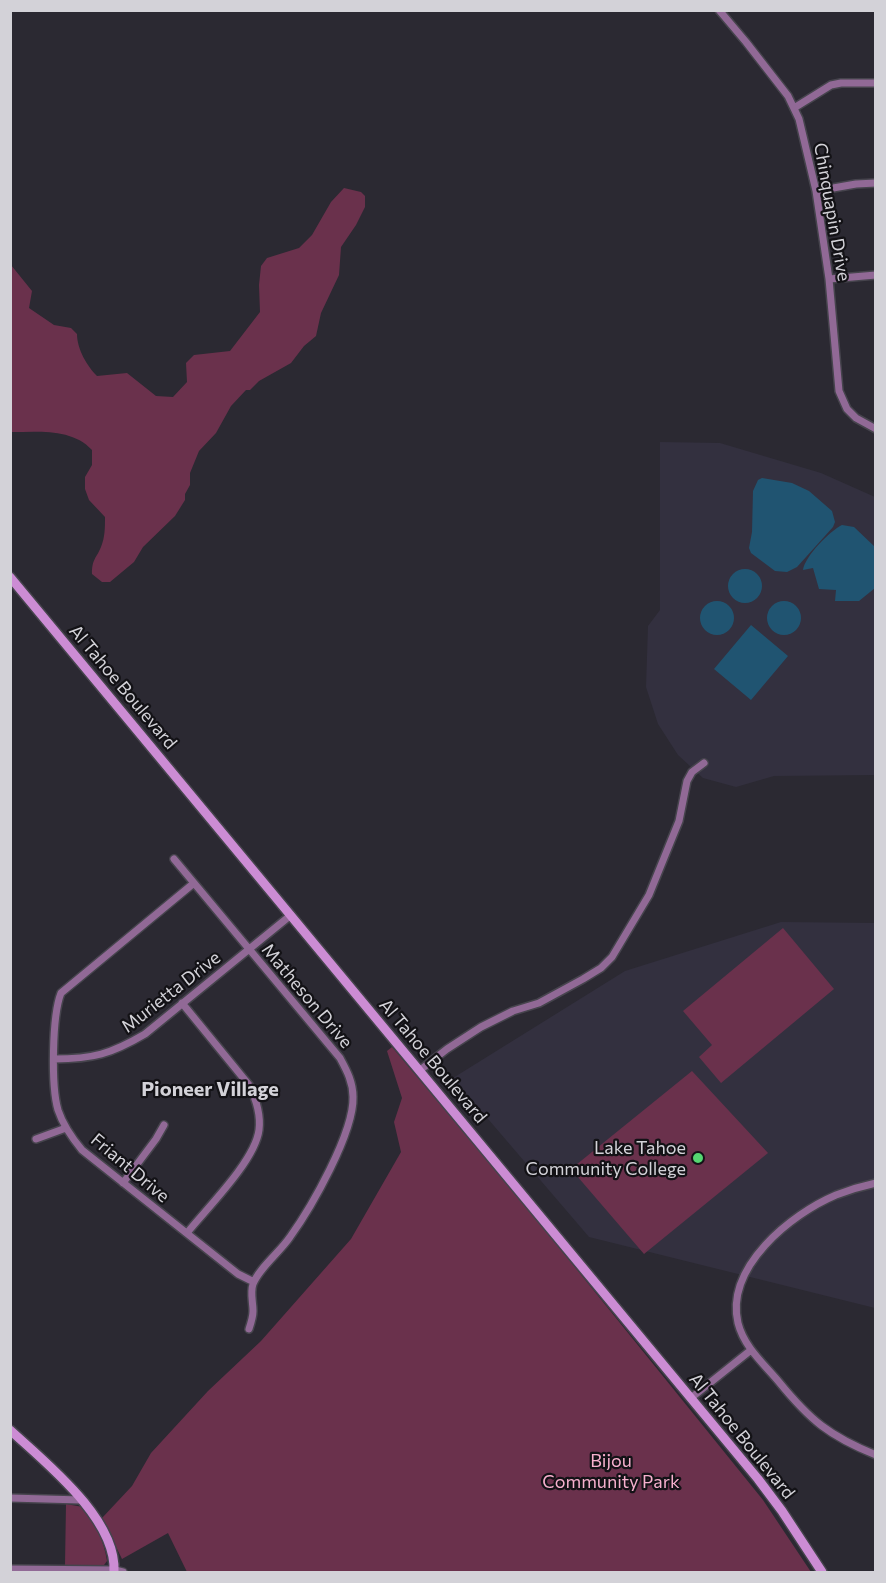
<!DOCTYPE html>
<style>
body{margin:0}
#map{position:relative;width:886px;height:1583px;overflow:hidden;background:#2b2932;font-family:Commissioner,sans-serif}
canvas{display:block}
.frame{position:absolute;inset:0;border:12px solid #d3d2d8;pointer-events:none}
</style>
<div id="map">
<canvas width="886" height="1583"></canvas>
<div class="frame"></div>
</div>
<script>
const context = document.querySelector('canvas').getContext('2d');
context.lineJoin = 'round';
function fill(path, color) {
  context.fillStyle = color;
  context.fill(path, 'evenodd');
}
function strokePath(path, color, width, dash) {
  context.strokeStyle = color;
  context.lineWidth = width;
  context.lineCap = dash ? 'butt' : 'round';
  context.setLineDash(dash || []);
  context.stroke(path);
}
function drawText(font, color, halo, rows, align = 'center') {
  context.font = font + ' Commissioner,sans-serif';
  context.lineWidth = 4.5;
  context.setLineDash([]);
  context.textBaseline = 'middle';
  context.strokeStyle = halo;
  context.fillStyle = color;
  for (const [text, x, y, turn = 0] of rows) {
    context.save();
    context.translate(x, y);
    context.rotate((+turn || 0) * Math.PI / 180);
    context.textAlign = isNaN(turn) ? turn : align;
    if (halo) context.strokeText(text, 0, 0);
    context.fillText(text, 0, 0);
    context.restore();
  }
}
fill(new Path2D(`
 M660,442L720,443L821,473L875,497V775L774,776L736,787L703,778L678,755L658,724L646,687L648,626L660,610Z
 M781,922L875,923V1308L589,1237L453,1078L625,971Z`), '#33303f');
fill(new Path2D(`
 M344,188L361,192L365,196V207L356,225L341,247L339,275L321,313L316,336L304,346L291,363L259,381L250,390H246L231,406L216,433L199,451L190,473V485L185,494V500L175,516L143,547L134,562L110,582H102L92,574C92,559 96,559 101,547C105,537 105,528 105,517L89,500L85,489V477L92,465V450C72,428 38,432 11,432V265L32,291L29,308L54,325L71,328L77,334C77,349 87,366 97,376L127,373L156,396L173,397L187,382L186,363L194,355L230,351L260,312L259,285L261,266L267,258L299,248L312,235L331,202Z
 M783,928L834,989L721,1083L699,1057L712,1045L683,1011Z
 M392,1047L519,1198L763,1500L811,1572H187L168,1533L122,1559L102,1518L132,1486L151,1453L208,1391L261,1341L351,1239L401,1152L394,1122L402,1098L387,1051Z
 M692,1071L768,1153L644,1254L571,1169Z
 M66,1504L83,1507C95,1523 104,1540 107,1561L104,1565H65Z`), '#6a314c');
fill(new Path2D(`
 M762,478L792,483L809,491L832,511L835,522L833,527L797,567L787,572L775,571L751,553L749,548L752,532L753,491L758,480Z
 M842,525L854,527L875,547V588L859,601H835L836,590L819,589L813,568L803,570C805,556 830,531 842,525Z
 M728 586a17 17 0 1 1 34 0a17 17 0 1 1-34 0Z
 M767 618a17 17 0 1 1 34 0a17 17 0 1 1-34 0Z
 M700 618a17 17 0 1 1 34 0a17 17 0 1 1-34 0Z
 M751,625L788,656L751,700L714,669Z`), '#205471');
const street = new Path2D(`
 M719,10L746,42L788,96L799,119L816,191L829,279L839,391L847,409L856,418L876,429
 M794,108L831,85L841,83H876
 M816,191L856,184L876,183
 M829,279L876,275
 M174,859L340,1058C347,1071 353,1082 353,1097C354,1133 311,1208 290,1237C280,1252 259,1268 253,1284C250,1293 253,1302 253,1311C253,1317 251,1323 249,1329
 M194,883L61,993C52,1016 51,1086 58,1110C63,1125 72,1138 82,1150L238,1274L254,1282
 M182,1003L249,1085C256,1099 261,1114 259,1130C255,1161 207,1208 187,1233
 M54,1059C93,1059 111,1054 145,1034L291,915
 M419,1071L447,1049L481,1027L513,1011L539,1003L583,979L601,968L612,957L649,895L679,821L687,781L692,772L704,763
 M36,1139L66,1128
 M123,1183L156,1139L164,1125
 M876,1183C862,1186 849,1190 836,1195C791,1214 725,1267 738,1323C744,1347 764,1364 779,1382C810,1420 829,1436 876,1455
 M691,1398L751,1350
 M10,1498L81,1500
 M10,1569L115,1570L123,1572`);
const secondary = new Path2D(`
 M10,577L758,1479L782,1511L822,1572
 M10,1430C46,1463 117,1519 114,1572`);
strokePath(street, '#46444d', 10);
strokePath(secondary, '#46444d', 12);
strokePath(street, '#916996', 7);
strokePath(secondary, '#cc8cd4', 9);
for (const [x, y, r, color] of [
 [698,1158,6,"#55d671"]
]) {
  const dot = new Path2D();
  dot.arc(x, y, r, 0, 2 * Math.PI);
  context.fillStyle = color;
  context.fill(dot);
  strokePath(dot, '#131216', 2);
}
drawText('18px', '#d3d2d8', '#131216', [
 ["Chinquapin Drive",832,212,80],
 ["Al Tahoe Boulevard",123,687,50],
 ["Murietta Drive",171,992,-38],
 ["Matheson Drive",307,996,50],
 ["Al Tahoe Boulevard",433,1061,50],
 ["Friant Drive",130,1168,40],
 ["Al Tahoe Boulevard",742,1436,51]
]);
drawText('18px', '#d3d2d8', '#131216', [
 ["Lake Tahoe",686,1148],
 ["Community College",686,1169]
], 'right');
drawText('18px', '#f7b0ce', '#131216', [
 ["Bijou",611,1461],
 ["Community Park",611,1482]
]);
drawText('bold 20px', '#d3d2d8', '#131216', [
 ["Pioneer Village",210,1089]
]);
</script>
